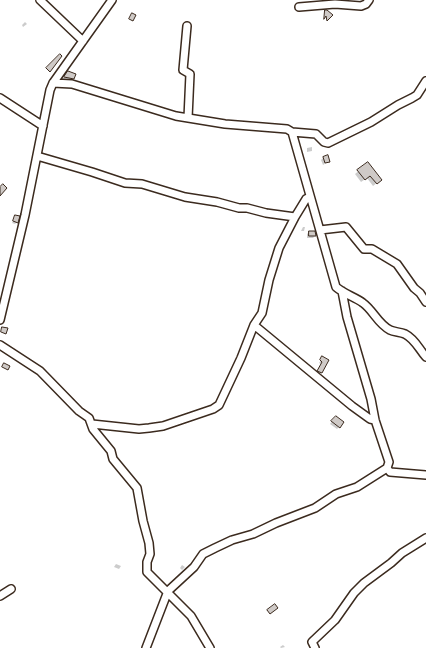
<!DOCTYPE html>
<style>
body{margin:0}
canvas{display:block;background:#fff}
</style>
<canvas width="426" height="648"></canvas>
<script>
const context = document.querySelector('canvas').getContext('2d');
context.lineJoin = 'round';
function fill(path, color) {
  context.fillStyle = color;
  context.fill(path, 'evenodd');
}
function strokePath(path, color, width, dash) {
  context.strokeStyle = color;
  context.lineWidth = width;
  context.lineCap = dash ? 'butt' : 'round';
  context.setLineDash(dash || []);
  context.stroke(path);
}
fill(new Path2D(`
 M25,22L27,24L23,27L22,25Z
 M66,74L73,79L71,81L63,79Z
 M312,147V151L307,152V148Z
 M323,158L329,161L323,165L321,160Z
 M368,163L377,183L373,186L367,178L361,182L355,174Z
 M16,216L17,222L15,224L12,223Z
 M303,227H305L304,231H301Z
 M309,232H314L315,236L313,238H307V234Z
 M323,357L321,372L319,374L316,373L321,364L319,363Z
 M334,419L339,427L337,429L330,424Z
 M116,564L121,566L119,569L114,567Z
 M182,565L185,567L182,570L180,568Z
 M283,645L285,647L281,648L280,647Z`), '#0003');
const building = new Path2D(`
 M325,10H327L333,15L327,21L326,16L324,19Z
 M132,13L136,15L133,21L129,19Z
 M60,54L62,56L50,72L46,68Z
 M68,71L76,74L74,79L64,77Z
 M328,155L330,162L325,163L323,157Z
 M368,162L382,180L377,184L370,176L365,180L357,170Z
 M3,184L7,188L0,196V187Z
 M15,215L20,216L18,223L13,221Z
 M309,231H315L316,236H309Z
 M2,327L8,328L6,334L1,332Z
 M322,356L329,360L322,373L317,371L322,362L320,360Z
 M4,363L10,366L8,370L2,367Z
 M336,416L344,422L340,428L331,421Z
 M275,604L278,608L270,614L267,610Z`);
fill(building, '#cfcac7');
strokePath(building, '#3b2a1e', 1);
const minor = new Path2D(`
 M40,0L83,41
 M299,7L335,4L361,6L366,4L369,0
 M187,26L183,70L190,74L188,118
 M53,83L72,84L176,116L225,124L287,129L292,132L336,287C344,294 355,297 363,303C373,310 378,324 390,330C394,332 400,332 405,334C415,339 419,349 426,357
 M0,98L43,126
 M292,132L316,134L324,142L328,143L371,122L398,105L412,98L417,95L426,81
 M37,156L92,172L125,183L142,184L185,197L217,202L239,208H247L266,213L295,217L306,199L310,197
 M320,230L346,227L364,249H372L397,264L414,288L420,293L426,302
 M342,291L347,317L371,399L375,420L389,462L387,468L390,472L426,475
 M0,320L25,215L50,90L53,83L112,0
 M254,325L352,406L370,419L375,420
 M0,345L40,371L79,411L89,418L93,429L111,451L113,459L137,488L143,521L149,543L150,554L147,562V572L191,616L210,648
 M92,424L139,429L149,428L163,426L213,409L219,405L241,358L254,325L262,313L269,280L279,248L295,217
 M0,596L11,589
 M146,648L168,591L194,567L203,554L215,548L232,540L253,534L276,523L315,508L336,494L357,487L387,468
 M315,648L312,642L314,640L335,620L354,593L364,583L391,563L402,553L426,538`);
strokePath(minor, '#3b2a1e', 10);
strokePath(minor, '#fff', 7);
</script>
